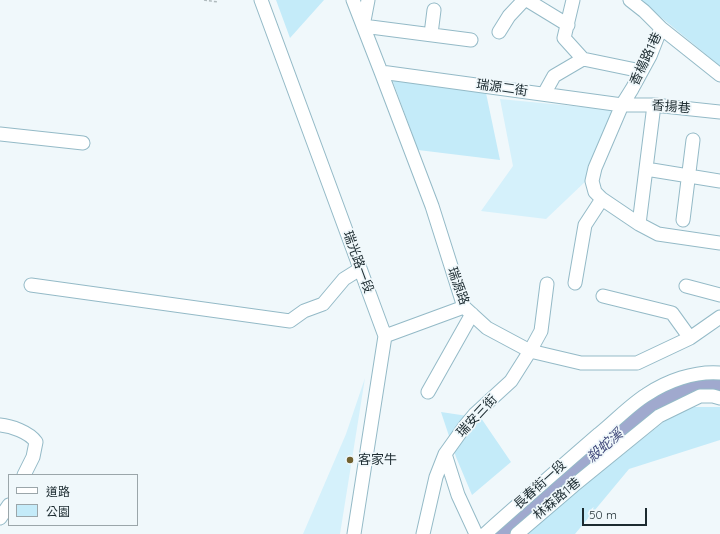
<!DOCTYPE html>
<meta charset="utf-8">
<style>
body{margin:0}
#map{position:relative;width:720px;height:534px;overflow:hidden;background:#f0f8fb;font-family:Quicksand,"Noto Sans TC",sans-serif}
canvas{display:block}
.legend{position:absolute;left:8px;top:474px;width:130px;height:52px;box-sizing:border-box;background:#f0f8fb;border:1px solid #9ba6aa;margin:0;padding:5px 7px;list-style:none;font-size:12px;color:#1c2b30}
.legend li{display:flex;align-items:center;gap:8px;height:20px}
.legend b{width:20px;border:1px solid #9ba6aa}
.scale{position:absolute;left:582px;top:508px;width:65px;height:18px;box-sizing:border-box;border:2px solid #1c2b30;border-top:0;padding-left:5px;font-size:12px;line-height:14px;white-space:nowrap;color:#1c2b30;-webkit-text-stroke:3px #f0f8fb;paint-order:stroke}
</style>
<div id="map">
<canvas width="720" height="534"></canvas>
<ul class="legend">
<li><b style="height:5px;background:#fff"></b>道路</li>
<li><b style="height:11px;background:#c4ebf9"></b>公園</li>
</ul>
<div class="scale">50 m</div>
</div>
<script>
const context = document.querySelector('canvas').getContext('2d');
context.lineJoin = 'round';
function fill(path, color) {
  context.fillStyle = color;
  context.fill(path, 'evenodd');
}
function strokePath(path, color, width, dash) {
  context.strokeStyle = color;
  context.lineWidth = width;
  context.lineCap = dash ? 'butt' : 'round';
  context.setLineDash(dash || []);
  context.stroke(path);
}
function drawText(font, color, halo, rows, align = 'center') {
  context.font = font + ' Quicksand,"Noto Sans TC",sans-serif';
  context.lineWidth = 3.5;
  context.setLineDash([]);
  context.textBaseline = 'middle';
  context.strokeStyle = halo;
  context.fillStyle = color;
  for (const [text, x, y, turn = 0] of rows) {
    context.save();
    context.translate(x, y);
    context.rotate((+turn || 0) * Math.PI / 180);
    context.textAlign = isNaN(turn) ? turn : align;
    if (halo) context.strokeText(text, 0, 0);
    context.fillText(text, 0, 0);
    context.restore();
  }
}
fill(new Path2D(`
 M500,99L614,110L588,179L546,219L481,211L513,166Z
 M365,378L340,534H303L346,434Z`), '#d5f1fb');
fill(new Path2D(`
 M276,0H324L290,38Z
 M640,0H720V66Z
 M392,79L486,93L500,160L418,150Z
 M694,407H720V440L629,469L575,534H524L671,416Z
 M441,412L481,418L511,462L472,495L456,457Z`), '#c4ebf9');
strokePath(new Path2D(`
 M502,534L653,405L692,383L720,384`), '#a0a9ce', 16);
const minor = new Path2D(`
 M261,0L385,336L354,534
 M353,0L381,72L432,206L464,307L487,328L530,351L581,363H637L690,338L720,317
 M368,0L363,26L471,40
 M527,0L568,25
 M573,0L564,38L583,59L641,71
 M630,0L644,11L661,28L650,56L632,89L622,105L595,168L592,181L595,192L602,199L639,224L658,234L720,243
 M661,28L720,75
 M499,32L509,16L524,0
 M431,34L434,10
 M381,72L622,105H654L720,112
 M544,94L554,76L583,59
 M0,134L83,143
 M646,169L720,181
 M683,220L693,140
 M639,224L654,105
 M575,283L585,225L602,199
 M31,285L290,321L304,311L323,304L344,279L360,269
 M686,286L720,295
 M603,296L672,313L690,338
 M385,336L464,307
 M428,392L472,314
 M0,425C11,426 29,432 36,442L33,457L24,475
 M445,454L458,495L476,534
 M0,518L9,505
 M423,534L436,477L445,454L465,426L475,414L511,381L530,351L541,331L547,284
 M485,534C523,500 561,467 599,434C614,422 630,405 646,395C667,381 694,371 720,373
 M517,534L573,486L659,416L700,396H713L720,398`);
strokePath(minor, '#94bac7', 15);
strokePath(new Path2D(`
 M204,0L218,2`), '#afbabd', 1.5, [3, 2]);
strokePath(minor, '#fff', 13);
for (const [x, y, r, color] of [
 [350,460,4,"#71612f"]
]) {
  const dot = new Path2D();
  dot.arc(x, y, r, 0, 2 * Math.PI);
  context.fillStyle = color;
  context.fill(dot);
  strokePath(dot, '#f0f8fb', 1.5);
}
drawText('13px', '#1c2b30', '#f0f8fb', [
 ["香楊路1巷",646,59,-65],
 ["瑞源二街",502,88,8],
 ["香揚巷",671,107,5],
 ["瑞光路一段",358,262,70],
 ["瑞源路",458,286,70],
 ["瑞安三街",477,416,-47],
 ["長春街一段",540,485,-42],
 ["林森路1巷",557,499,-40]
]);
drawText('13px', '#1c2b30', '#f0f8fb', [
 ["客家牛",358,460]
], 'left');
drawText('italic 14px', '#3e4678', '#f0f8fb', [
 ["殺蛇溪",605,446,-41]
]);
</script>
